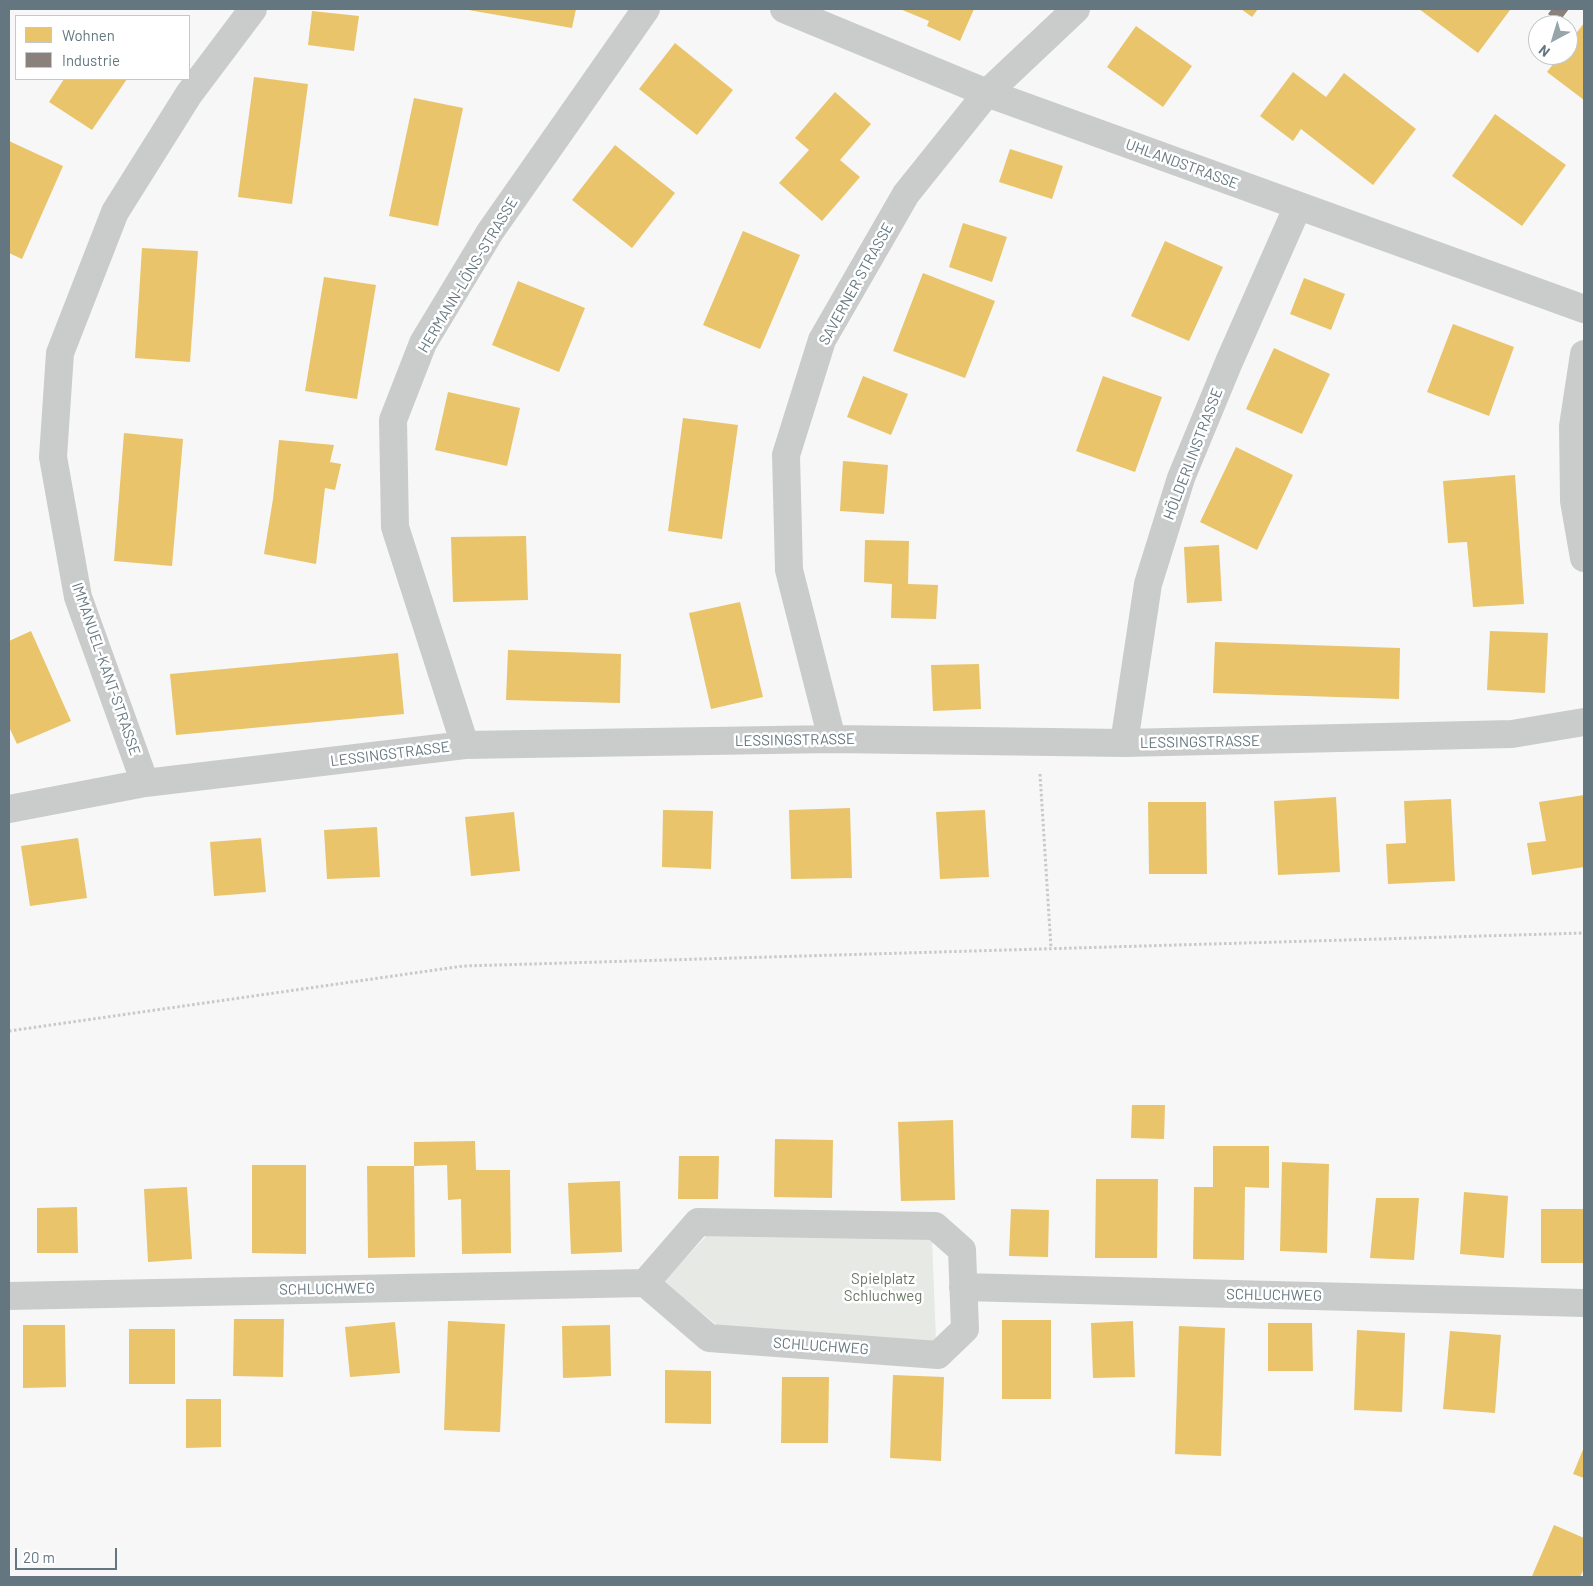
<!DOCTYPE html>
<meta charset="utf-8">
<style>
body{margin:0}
#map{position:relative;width:1593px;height:1586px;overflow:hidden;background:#f7f7f7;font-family:Barlow,sans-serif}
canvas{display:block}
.frame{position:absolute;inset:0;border:10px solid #647780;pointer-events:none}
.legend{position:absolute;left:15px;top:15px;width:175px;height:65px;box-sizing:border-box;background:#fff;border:1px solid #c1c9cc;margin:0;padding:6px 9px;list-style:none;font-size:15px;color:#647780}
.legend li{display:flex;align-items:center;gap:10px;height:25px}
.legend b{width:25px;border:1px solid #c1c9cc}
.north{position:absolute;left:1528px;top:15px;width:50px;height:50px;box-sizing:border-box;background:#fff;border:1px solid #c1c9cc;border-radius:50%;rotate:219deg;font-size:14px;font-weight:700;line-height:20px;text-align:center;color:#647780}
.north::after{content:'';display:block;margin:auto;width:18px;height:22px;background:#97a4aa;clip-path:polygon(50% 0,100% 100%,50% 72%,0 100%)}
.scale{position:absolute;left:15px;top:1548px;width:102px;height:22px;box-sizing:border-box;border:2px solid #647780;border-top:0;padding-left:6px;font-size:15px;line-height:18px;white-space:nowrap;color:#647780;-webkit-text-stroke:4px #fff;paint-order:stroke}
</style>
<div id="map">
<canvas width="1593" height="1586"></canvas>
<div class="frame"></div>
<ul class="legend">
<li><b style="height:14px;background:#e9c46a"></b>Wohnen</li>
<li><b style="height:14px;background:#8a817c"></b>Industrie</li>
</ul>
<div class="north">N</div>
<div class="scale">20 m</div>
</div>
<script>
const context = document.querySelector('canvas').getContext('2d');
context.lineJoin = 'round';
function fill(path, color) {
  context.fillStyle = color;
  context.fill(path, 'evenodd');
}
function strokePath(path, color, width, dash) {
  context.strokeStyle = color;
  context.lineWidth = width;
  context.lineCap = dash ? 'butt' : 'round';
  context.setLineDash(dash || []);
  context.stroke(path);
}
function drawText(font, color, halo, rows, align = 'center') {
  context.font = font + ' Barlow,sans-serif';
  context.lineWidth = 5;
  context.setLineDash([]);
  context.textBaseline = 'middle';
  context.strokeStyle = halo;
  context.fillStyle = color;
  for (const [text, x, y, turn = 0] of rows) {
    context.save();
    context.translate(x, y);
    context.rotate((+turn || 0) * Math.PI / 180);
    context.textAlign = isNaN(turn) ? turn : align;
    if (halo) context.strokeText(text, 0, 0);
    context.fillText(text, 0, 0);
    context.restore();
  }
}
fill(new Path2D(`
 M710,1232L932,1238L936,1342L718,1326L663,1282Z`), '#e6e9e4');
fill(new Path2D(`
 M463,9H576L572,28Z
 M900,9H974L960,41L927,26L929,21Z
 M1241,9H1258L1252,17Z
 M1419,9H1508L1510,10L1478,53Z
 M312,11L359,16L354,51L308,45Z
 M1584,23V100L1547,72L1560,55H1568V44Z
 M1136,26L1192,66L1163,107L1107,67Z
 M675,43L733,90L697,135L639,89Z
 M1293,72L1326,97L1344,73L1416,129L1373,185L1301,129L1293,141L1260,116Z
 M254,77L308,84L292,204L238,197Z
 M64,79H127L92,130L49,102Z
 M835,92L871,124L840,160L860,177L822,221L779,183L809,150L795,138Z
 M414,98L463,108L438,226L389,216Z
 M1495,114L1566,165L1522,226L1452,176Z
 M9,141L63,166L22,259L9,253Z
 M615,145L675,193L632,248L572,200Z
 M1010,149L1063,166L1052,199L999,182Z
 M963,223L1007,237L992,282L949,267Z
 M743,231L800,255L760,349L703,325Z
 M1165,241L1223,267L1189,341L1131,316Z
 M142,248L198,251L190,362L135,358Z
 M923,273L995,301L965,378L893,351Z
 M324,277L376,285L357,399L305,391Z
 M1304,278L1345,294L1331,330L1290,314Z
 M518,281L585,308L559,372L492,345Z
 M1453,324L1514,347L1489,416L1427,392Z
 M1274,348L1330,374L1302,434L1246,409Z
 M863,376L908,394L891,435L847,417Z
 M1103,376L1162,397L1135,472L1076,451Z
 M448,392L520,408L507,466L435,450Z
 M683,418L738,425L722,539L668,531Z
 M124,433L183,439L172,566L114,561Z
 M279,440L334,445L330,462L341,464L335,490L325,488L316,564L264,554L273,499Z
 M1236,447L1293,475L1257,550L1200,522Z
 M843,461L888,465L884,514L840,511Z
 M1515,475L1524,604L1473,607L1467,542L1448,543L1443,481Z
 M526,536L528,600L453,602L451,537Z
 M865,540L909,541L908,584L938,585L936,619L891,618L892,584L864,582Z
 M1219,545L1222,601L1187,603L1184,547Z
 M740,602L763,697L711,709L689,613Z
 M31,631L71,721L17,744L9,727V641Z
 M1490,631L1548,633L1545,693L1487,690Z
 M1215,642L1400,648L1399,699L1213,693Z
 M508,650L621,654L620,703L506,700Z
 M398,653L404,714L176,735L170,674Z
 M979,664L981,709L933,711L931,665Z
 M1584,795V867L1532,875L1527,843L1546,841L1539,802Z
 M1336,797L1340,872L1278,875L1274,801Z
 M1451,799L1455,881L1388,884L1386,844L1406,843L1404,801Z
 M1148,802H1206L1207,874H1149Z
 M850,808L852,878L791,879L789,810Z
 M663,810L713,811L711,869L662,867Z
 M985,810L989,877L940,879L936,812Z
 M514,812L520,871L471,876L465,817Z
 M377,827L380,877L327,879L324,830Z
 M78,838L87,898L30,906L21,846Z
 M261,838L266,892L214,896L210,842Z
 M1132,1105H1165L1164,1139L1131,1138Z
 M953,1120L955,1200L901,1201L898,1122Z
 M775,1139L833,1140L832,1198L774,1197Z
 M475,1141L476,1170H510L511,1253L462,1254L461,1199L448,1200L447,1165L414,1166V1142Z
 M1213,1146H1269V1188L1245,1187L1244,1260L1193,1259L1194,1187H1213Z
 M679,1156H719L718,1199H678Z
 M1282,1162L1329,1164L1327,1253L1280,1251Z
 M252,1165H306V1254L252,1253Z
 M367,1166H414L415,1257L368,1258Z
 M1096,1179H1158L1157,1258H1095Z
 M620,1181L622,1252L571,1254L568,1183Z
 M187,1187L192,1259L148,1262L144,1189Z
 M1464,1192L1508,1196L1504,1258L1460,1254Z
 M1376,1198H1419L1414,1260L1370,1258Z
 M77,1207L78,1253H37V1208Z
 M1011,1209L1049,1210L1048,1257L1009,1256Z
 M1541,1209H1584V1263H1541Z
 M234,1319H284L283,1377L233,1376Z
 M1002,1320H1051V1399H1002Z
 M448,1321L505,1324L500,1432L444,1430Z
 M1133,1321L1135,1377L1093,1378L1091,1323Z
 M395,1322L400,1373L350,1377L345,1327Z
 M1268,1323H1312L1313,1371H1268Z
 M23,1325H65L66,1387L23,1388Z
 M610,1325L611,1376L563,1378L562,1326Z
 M1179,1326L1225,1328L1221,1456L1175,1454Z
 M129,1329H175V1384H129Z
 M1357,1330L1405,1333L1402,1412L1354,1410Z
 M1450,1331L1501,1335L1495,1413L1443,1409Z
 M665,1370L711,1371V1424L665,1423Z
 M893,1375L944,1377L941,1461L890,1458Z
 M782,1377H829L828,1443H781Z
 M186,1399H221V1447L186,1448Z
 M1584,1447V1478L1573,1474Z
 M1554,1525L1584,1538V1569L1580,1577L1532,1576Z`), '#e9c46a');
fill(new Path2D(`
 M1549,9H1569L1559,22L1548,14L1551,10Z`), '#8a817c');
strokePath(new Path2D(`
 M1040,774L1051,948
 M9,1031L463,966L1584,933`), '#c8c9ca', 3, [2.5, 2.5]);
strokePath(new Path2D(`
 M784,9L987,93L1584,309
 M1584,354L1573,426L1574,501L1584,558
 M832,739L789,570L786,455L822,340L906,194L987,93L1076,9
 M1124,743L1148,584L1181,478L1229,362L1298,206
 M465,745L395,527L393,420L423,343L490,232L646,9
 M145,783L78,597L53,457L60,353L115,212L189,94L253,9
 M9,809L145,783L465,745L832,739L1124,743L1512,734L1584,722
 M963,1287L1584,1303
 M9,1296L645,1283L709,1338L938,1355L965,1329L962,1250L935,1226L698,1222L645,1283`), '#cacccc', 28);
drawText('15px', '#647780', '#fff', [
 ["UHLANDSTRASSE",1182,164,20],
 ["HERMANN-LÖNS-STRASSE",468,275,-59],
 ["SAVERNER STRASSE",856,284,-61],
 ["HÖLDERLINSTRASSE",1193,454,-69],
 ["IMMANUEL-KANT-STRASSE",106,669,71],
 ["LESSINGSTRASSE",795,740,-1],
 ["LESSINGSTRASSE",1200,742,-1],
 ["LESSINGSTRASSE",390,754,-7],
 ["SCHLUCHWEG",327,1289,-1],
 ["SCHLUCHWEG",1274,1295,1],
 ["SCHLUCHWEG",821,1346,4]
]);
drawText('15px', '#697863', '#fff', [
 ["Spielplatz",883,1279],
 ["Schluchweg",883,1296]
]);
</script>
